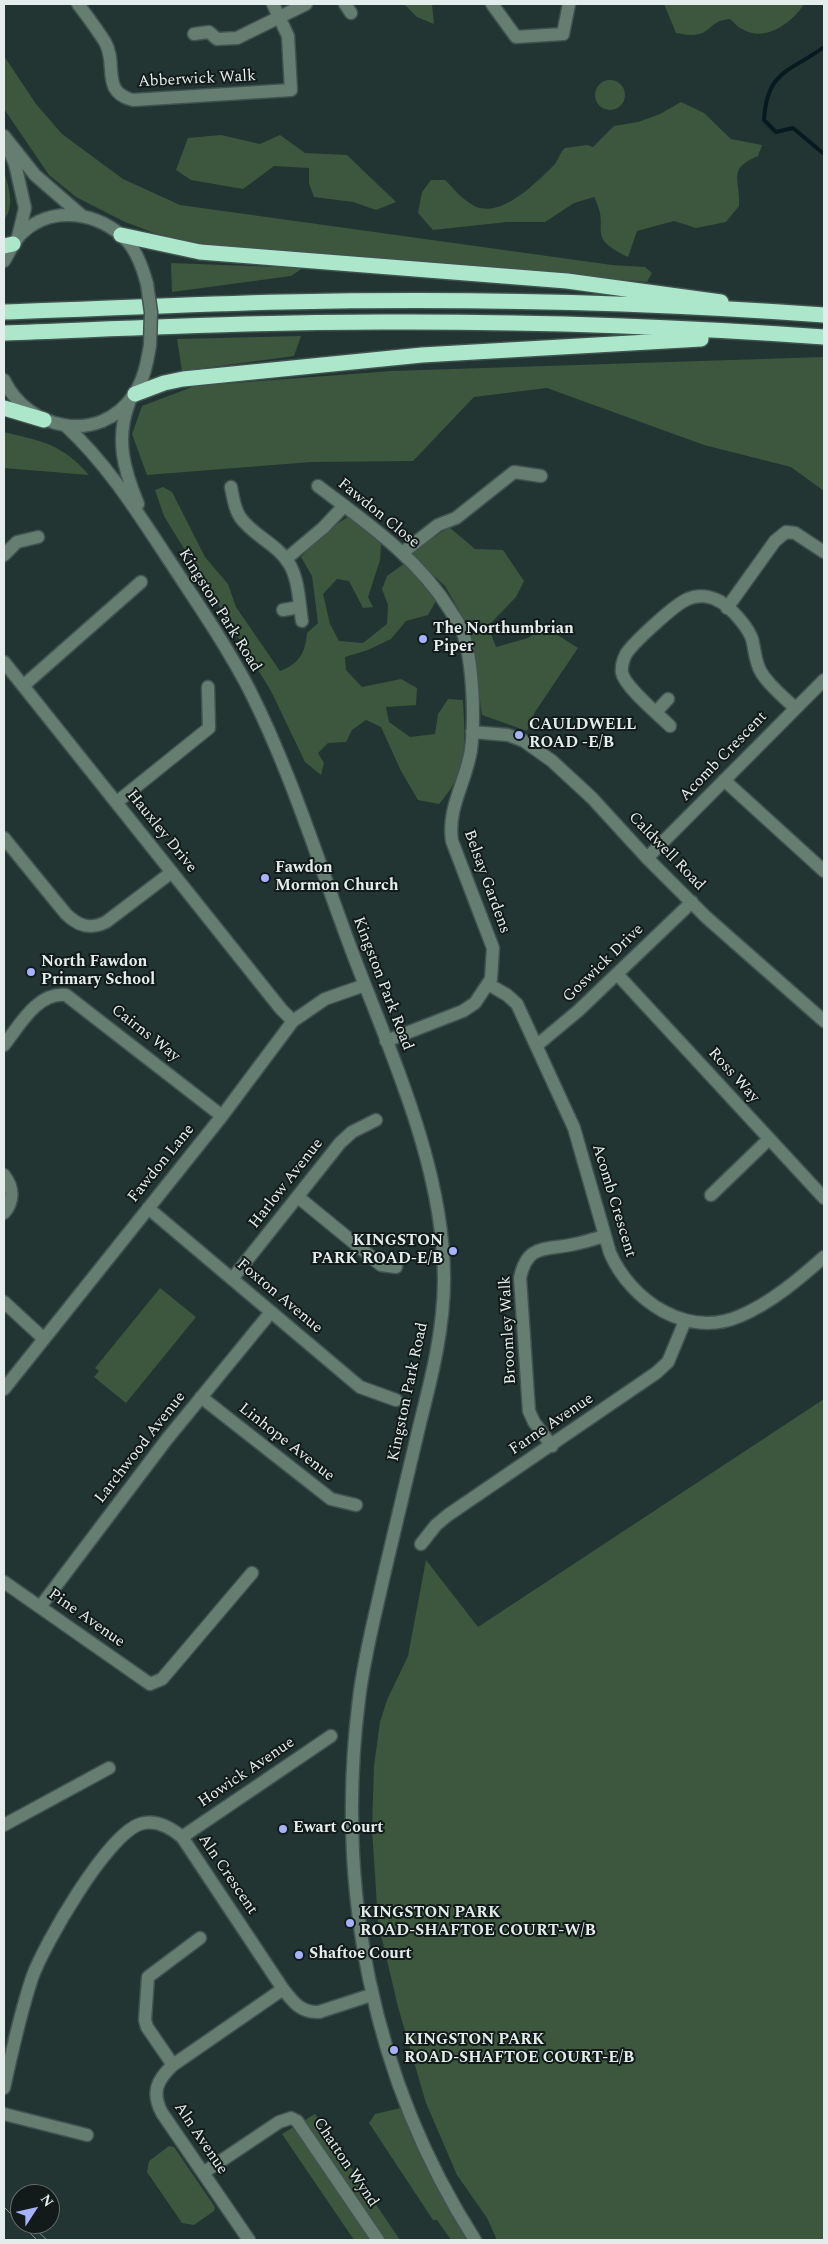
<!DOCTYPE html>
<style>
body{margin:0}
#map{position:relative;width:828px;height:2244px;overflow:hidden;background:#223532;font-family:Spectral,serif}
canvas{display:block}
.frame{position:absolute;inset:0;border:5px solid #e3eeec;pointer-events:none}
.north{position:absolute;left:10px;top:2184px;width:50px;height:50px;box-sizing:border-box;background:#121b19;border:1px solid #666f6d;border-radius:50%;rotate:55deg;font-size:14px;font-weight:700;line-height:20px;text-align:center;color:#e3eeec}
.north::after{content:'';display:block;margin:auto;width:18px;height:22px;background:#a7b1fc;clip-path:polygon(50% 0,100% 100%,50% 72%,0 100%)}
</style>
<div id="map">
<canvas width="828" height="2244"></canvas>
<div class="frame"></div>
<div class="north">N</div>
</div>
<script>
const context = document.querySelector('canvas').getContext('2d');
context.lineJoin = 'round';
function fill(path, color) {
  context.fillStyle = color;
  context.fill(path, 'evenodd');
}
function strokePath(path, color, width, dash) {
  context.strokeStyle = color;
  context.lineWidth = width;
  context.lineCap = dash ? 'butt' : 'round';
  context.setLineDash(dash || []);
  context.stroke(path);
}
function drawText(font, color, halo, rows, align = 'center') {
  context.font = font + ' Spectral,serif';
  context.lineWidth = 4;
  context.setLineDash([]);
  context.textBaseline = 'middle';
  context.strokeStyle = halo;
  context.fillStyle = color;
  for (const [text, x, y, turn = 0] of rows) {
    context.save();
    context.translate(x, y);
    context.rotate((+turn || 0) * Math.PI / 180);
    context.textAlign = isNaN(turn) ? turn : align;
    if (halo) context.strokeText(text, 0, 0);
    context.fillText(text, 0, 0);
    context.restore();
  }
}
fill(new Path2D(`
 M404,4H432L434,24L417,17Z
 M664,4H804C792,23 765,43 742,29C737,27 734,22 730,19C703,21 715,41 676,33Z
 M4,56L36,104L62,134L123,179L180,205L612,265L645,267L652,273L647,282L446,263L223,247L165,237L125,222L76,197L49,175L4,109Z
 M595 95a15 15 0 1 1 30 0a15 15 0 1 1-30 0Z
 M681,102L704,113L731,139L762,145L758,156C726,169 741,180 739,206L726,222L696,228L674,221L637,231L628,257C583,235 612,231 594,197L574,203L545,222H507L433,230L418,213L422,192L431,180H445C453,188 461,198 471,204C498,223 538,181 555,164C559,159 560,152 565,148L587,145L593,147L614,126L638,122L660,114Z
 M221,135L260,144L280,135L305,153L347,155L396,202L376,210L353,202L314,197L309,183V168L274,166L243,189L191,180L176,170L188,138Z
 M4,172C9,187 15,206 4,220Z
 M171,263L303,268L291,276L172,292Z
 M301,336L294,356L182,371L177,339Z
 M824,357V491L791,467L704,445L547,388L474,397L413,461L311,462L147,475L132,434L142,406L195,386L391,371Z
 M4,432C42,441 62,444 89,475L4,468Z
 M163,487L172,492L205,557L228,584L236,607L280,671C300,663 305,653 307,633L318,623L312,576L301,557L326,531L348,517L369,530L381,544L380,560L368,597L373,607L363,608L349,581L337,579L323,594L330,624L339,641L363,643L387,624L388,605L382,589L387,576L405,563L436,601L428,615L406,621L391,639L368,650L345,657L346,670L362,687L401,679L417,688L416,705L386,707L389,722L410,737L435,734L438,714L448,699L463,700C465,742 469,771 439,804L418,800L401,771L381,727L366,720L352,730L346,742L328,743L318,753L324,763L321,775L305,762L271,691L164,516L155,490Z
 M449,527L475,549L503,550L524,581L516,597L488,626L496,647L528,638L545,627L578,648L535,712L527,731L482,715L471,631L445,586L410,554Z
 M160,1288L196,1317L126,1403L94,1377L99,1371L95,1368Z
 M824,1399V2240H497L487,2218L457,2175L426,2103L398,2007L378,1922L372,1828L374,1766L380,1722L387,1700L408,1656L426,1560L478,1627Z
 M401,2108L424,2163L467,2240H451L437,2220H433L369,2123L375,2114Z
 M315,2114L400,2240H354L282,2134Z
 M169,2146L174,2147L215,2207L214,2211L194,2225L182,2223L147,2172L149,2161Z`), '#3c573d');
strokePath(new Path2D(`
 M824,47C790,72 767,70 764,120L776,132L793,128L824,154`), '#071a20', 4);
const minor = new Path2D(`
 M78,4C87,16 97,29 105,42C118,64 100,92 133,100L291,90L288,36L273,4
 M345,4L351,13
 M492,4L516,37L563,34L569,4
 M194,34L209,32L217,39L237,38L306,4
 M4,136L35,175L81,215
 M9,150L15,164L25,208L18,237
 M4,261C9,253 13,243 20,235C50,204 100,211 128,242C138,254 143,269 147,284
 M4,380C28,430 99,445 133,396C144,380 147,363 150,345
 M129,403C115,439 124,470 138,504
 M66,426C107,464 136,510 167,557C195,600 225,643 249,689C293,776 321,871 356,962C394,1061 444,1171 444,1279C444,1328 432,1376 420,1423C408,1474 396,1524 384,1575C375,1616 364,1657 359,1699C335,1888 372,2079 475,2240
 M318,486C367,523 418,558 450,610C454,617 461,625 463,633C473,663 475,718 471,750C466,782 447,808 452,841L493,948L491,979L475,1003L463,1011L386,1041
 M231,487C233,497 234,508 240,517C253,536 278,544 290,565C299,582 299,602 302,621
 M402,553L438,525L456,518L514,472L541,476
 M4,555L17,542L38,537
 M286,559L323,528L344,506
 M727,608L775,541L786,532L795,533L824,552
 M283,610L300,607
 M4,662L281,1009L293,1021
 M23,686L141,582
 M656,712L668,699
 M670,726C659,715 625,687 622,673C621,666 623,660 626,654C633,643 676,603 688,599C698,594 711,596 721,602C732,609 748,627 752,639C755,650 755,662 761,672C769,686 784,697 795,708
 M472,732L508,735L524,741L552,761L592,798L647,858L706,917L824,1021
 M724,780L824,871
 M117,802L209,728L208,687
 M4,838L66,914C78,926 90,930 106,922L172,872
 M647,858L824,680
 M617,974L824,1198
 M488,984L507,995L517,1004L574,1128L610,1253C631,1301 687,1339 740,1316C771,1303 799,1279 824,1257
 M4,1045C20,1025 37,992 66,995L222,1116
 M536,1046L578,1011L692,902
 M4,1175C14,1188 14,1201 4,1213
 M711,1195L768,1140
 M298,1197L381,1265L396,1267
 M148,1208L360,1387L396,1400
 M232,1279L340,1143L352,1132L376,1120
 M4,1302L43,1338
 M4,1389L222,1116L293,1021L325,999L365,985
 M201,1397L331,1499L356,1505
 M552,1446L534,1422L529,1411L520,1278C527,1245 543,1250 570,1245C582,1243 593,1239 605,1236
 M421,1544L436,1525L448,1515L656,1373L668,1362L685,1321
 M4,1582L150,1684L162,1679L252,1573
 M40,1607L167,1439L271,1312
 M4,1825L109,1768
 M182,1837L331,1736
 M173,2065L147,2027L145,2020L148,1977L200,1938
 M4,2088C12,2051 20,2014 32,1978C44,1944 107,1835 140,1824C156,1819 170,1827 182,1837L283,1989C293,2002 301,2013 319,2012L371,1995
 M4,2114L87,2135
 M203,2173L279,2122L291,2118L297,2121L378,2240
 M249,2240L162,2113C151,2092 157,2080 173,2065L283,1989`);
const highway = new Path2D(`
 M121,235L200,252L567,281L721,302
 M4,246L13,244
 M4,312C97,309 191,304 284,302C464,298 645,302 824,315
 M4,333C138,328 273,321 408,322C546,322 686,327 824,337
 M135,394L164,383L183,379L422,355L701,339
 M4,408L44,420`);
strokePath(minor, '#415350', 15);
strokePath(highway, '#415350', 18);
strokePath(minor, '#667d72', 12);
strokePath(highway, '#ade7cb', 15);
strokePath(new Path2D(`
 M4,2207L20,2223
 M21,2224L37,2240
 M34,2228L47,2240`), '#808f8d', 1);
const minorBridge = new Path2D(`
 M147,284L151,312L150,345`);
strokePath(minorBridge, '#415350', 15, []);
strokePath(minorBridge, '#667d72', 12);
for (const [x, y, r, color] of [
 [423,639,5,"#a7b1fc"],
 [519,735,5,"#a7b1fc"],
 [265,878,5,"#a7b1fc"],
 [31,972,5,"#a7b1fc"],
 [453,1251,5,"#a7b1fc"],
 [283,1829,5,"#a7b1fc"],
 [350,1923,5,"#a7b1fc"],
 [299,1955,5,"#a7b1fc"],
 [394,2050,5,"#a7b1fc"]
]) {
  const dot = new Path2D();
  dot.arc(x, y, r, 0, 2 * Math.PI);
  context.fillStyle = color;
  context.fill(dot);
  strokePath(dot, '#121b19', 2);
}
drawText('16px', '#e3eeec', '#121b19', [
 ["Abberwick Walk",197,80,-3],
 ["Fawdon Close",378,514,39],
 ["Kingston Park Road",219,611,58],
 ["Acomb Crescent",724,757,-46],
 ["Hauxley Drive",161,832,51],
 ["Caldwell Road",666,852,46],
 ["Belsay Gardens",486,882,70],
 ["Goswick Drive",604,964,-44],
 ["Kingston Park Road",382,984,69],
 ["Cairns Way",145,1034,38],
 ["Ross Way",733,1076,48],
 ["Fawdon Lane",162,1164,-51],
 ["Harlow Avenue",287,1184,-52],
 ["Acomb Crescent",613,1201,73],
 ["Foxton Avenue",279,1297,40],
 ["Broomley Walk",509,1330,-93],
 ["Kingston Park Road",409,1392,-78],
 ["Farne Avenue",552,1425,-34],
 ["Linhope Avenue",286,1443,38],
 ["Larchwood Avenue",141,1448,-52],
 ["Pine Avenue",86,1619,35],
 ["Howick Avenue",247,1773,-34],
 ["Aln Crescent",227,1875,56],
 ["Aln Avenue",200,2139,56],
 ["Chatton Wynd",345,2163,56]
]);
drawText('bold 16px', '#e3eeec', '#121b19', [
 ["The Northumbrian",433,630],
 ["Piper",433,648],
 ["CAULDWELL",529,726],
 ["ROAD -E/B",529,744],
 ["Fawdon",275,869],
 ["Mormon Church",275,887],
 ["North Fawdon",41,963],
 ["Primary School",41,981],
 ["KINGSTON",443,1242,"right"],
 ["PARK ROAD-E/B",443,1260,"right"],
 ["Ewart Court",293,1829],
 ["KINGSTON PARK",360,1914],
 ["ROAD-SHAFTOE COURT-W/B",360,1932],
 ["Shaftoe Court",309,1955],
 ["KINGSTON PARK",404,2041],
 ["ROAD-SHAFTOE COURT-E/B",404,2059]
], 'left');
</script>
